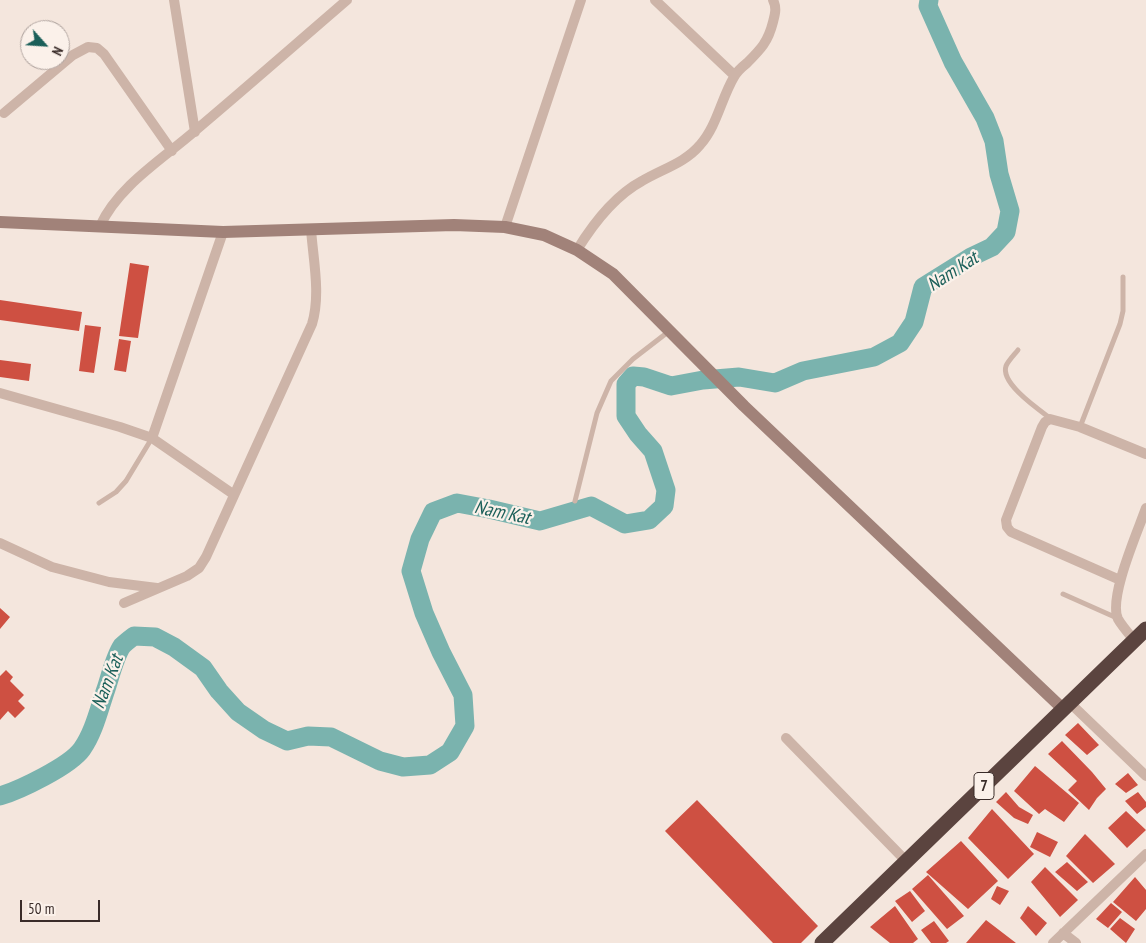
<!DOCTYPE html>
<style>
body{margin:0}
#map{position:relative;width:1146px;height:943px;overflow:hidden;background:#f4e6dd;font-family:"PT Sans Narrow",sans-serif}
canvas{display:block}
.north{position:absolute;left:20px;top:20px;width:50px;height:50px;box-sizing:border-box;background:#fbf1ea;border:1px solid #aea29d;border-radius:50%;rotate:116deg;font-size:14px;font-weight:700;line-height:20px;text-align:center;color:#3a2c29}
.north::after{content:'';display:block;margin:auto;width:18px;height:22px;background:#1b5f59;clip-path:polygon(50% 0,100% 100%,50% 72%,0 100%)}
.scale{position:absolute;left:20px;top:900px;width:80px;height:22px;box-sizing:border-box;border:2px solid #3a2c29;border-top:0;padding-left:6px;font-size:15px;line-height:18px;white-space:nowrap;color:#3a2c29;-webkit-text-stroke:4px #fbf1ea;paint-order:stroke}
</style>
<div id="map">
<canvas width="1146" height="943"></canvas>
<div class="north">N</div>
<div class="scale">50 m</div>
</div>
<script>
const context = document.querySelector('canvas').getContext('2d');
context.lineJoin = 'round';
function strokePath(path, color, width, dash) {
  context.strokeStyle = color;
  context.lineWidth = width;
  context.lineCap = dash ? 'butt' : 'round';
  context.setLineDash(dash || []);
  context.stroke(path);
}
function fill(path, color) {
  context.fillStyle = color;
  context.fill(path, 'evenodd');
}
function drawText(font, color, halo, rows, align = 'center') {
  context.font = font + ' "PT Sans Narrow",sans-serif';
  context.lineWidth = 4.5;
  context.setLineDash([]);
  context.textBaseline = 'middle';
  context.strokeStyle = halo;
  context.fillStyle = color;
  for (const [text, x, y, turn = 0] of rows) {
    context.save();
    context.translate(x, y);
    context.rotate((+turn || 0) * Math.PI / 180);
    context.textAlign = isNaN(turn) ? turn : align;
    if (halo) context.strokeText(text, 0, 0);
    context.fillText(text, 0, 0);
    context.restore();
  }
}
strokePath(new Path2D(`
 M0,796C20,790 70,766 82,749C94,732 99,709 106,689C110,677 115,656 122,646C125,643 130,639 134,636L155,637L174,647L203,668L219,691L238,712L264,730L287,741L308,736L331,737L380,761L403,767L430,765L450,752L465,726L463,695L441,652L424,613L411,571L420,539L433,512L457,503L489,509L540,521L591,506L625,524L649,520L664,506L666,490L653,451L638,434L626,416V384L633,376L644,377L671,386L703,380L739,377L775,383L803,371L874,357L900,343L914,322L923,287L971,257L992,247L1006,232L1010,211L999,174L994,141L985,118L953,62L928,6L929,0`), '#7ab3ae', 19);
fill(new Path2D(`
 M130,263L149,266L138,338L119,336Z
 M0,300L82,312L79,331L0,320Z
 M85,325L101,327L94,373L79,371Z
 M119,339L131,341L126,372L114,370Z
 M0,360L31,364L29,381L0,377Z
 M0,608L10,617L0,629Z
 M6,670L13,677L10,681L24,695L18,701L25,708L15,718L8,711L0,720V676Z
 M1078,723L1099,745L1087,755L1065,735Z
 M1062,741L1092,772L1106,789L1097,798L1089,810L1068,790L1077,781L1048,754Z
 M1035,766L1079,803L1064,822L1045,809L1039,814L1014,791Z
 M1128,773L1138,785L1126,793L1115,784Z
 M1006,792L1019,807L1033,815L1028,824L1014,818L996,802Z
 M1138,792L1146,802V807L1137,814L1125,801Z
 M697,800L818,926L801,943H773L665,831Z
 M992,809L1034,854L1008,879L968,838Z
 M1126,811L1146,830L1127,848L1108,828Z
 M1037,832L1058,842L1050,857L1030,847Z
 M1085,834L1115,864L1093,883L1066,856Z
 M961,841L998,881L968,909L926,872Z
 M1067,862L1088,882L1077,891L1055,872Z
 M1045,867L1078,900L1060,917L1031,882Z
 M928,875L964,916L947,929L912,889Z
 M1135,877L1146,890V909L1136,921L1113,902Z
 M997,886L1009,891L1000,905L991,899Z
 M910,891L925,911L912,922L895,901Z
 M1111,903L1122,912L1108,928L1096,919Z
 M895,906L918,939L913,943H890L870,927Z
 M1028,906L1047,923L1036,936L1020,918Z
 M1120,918L1135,929L1126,943L1110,929Z
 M986,920L1016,943H966Z
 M934,921L949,941L946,943H931L921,930Z`), '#ce5042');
strokePath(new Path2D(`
 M1018,350C1014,355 1008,361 1006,366C1000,383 1038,409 1050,418
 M1080,427L1120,324L1123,311V277
 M575,501L597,413L611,381L633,359L668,332
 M99,503L116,492L126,481L152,438
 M1063,594L1117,618`), '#cdb4a8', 5);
strokePath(new Path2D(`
 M174,0L195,132
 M655,0L734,75
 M4,113L73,55L88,47L97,48L104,54L172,151
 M100,226C119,185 163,159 196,130C247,87 297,43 347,0
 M505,227L581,0
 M577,250C593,224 614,196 642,181C662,169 685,163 700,145C717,126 721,99 734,77C737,71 742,67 747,63C761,49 768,42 773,22C775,14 777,8 773,0
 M0,393L120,427L152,438L233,494
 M152,438L223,232
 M0,543L52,567L109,582L157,588
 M1120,580L1011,532L1007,527L1006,520L1042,427L1045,422L1050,419L1080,427L1146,454
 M124,603L187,576L199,568L206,557L312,324C321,294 313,259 311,229
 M1134,640C1129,634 1122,626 1118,619C1108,598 1138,531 1146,508
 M1070,703L1146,776
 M786,738L906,861
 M1063,933L1076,943
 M1053,943L1146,854`), '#cdb4a8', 10);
strokePath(new Path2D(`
 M0,222L223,232L454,225L505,227L544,235L577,250L613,274L744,406L1063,709`), '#a18279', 12);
strokePath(new Path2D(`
 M822,943L1146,629`), '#5b443f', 15);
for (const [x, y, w] of [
 [984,786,20]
]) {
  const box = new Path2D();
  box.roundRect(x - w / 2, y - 13.5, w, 27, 4);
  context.fillStyle = '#fbf1ea';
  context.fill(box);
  strokePath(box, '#3a2c29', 1);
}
drawText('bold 16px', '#3a2c29', null, [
 ["7",984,786]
]);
drawText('italic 19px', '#1b5f59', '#fbf1ea', [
 ["Nam Kat",953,272,-33],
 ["Nam Kat",502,513,12],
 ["Nam Kat",108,682,-69]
]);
</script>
